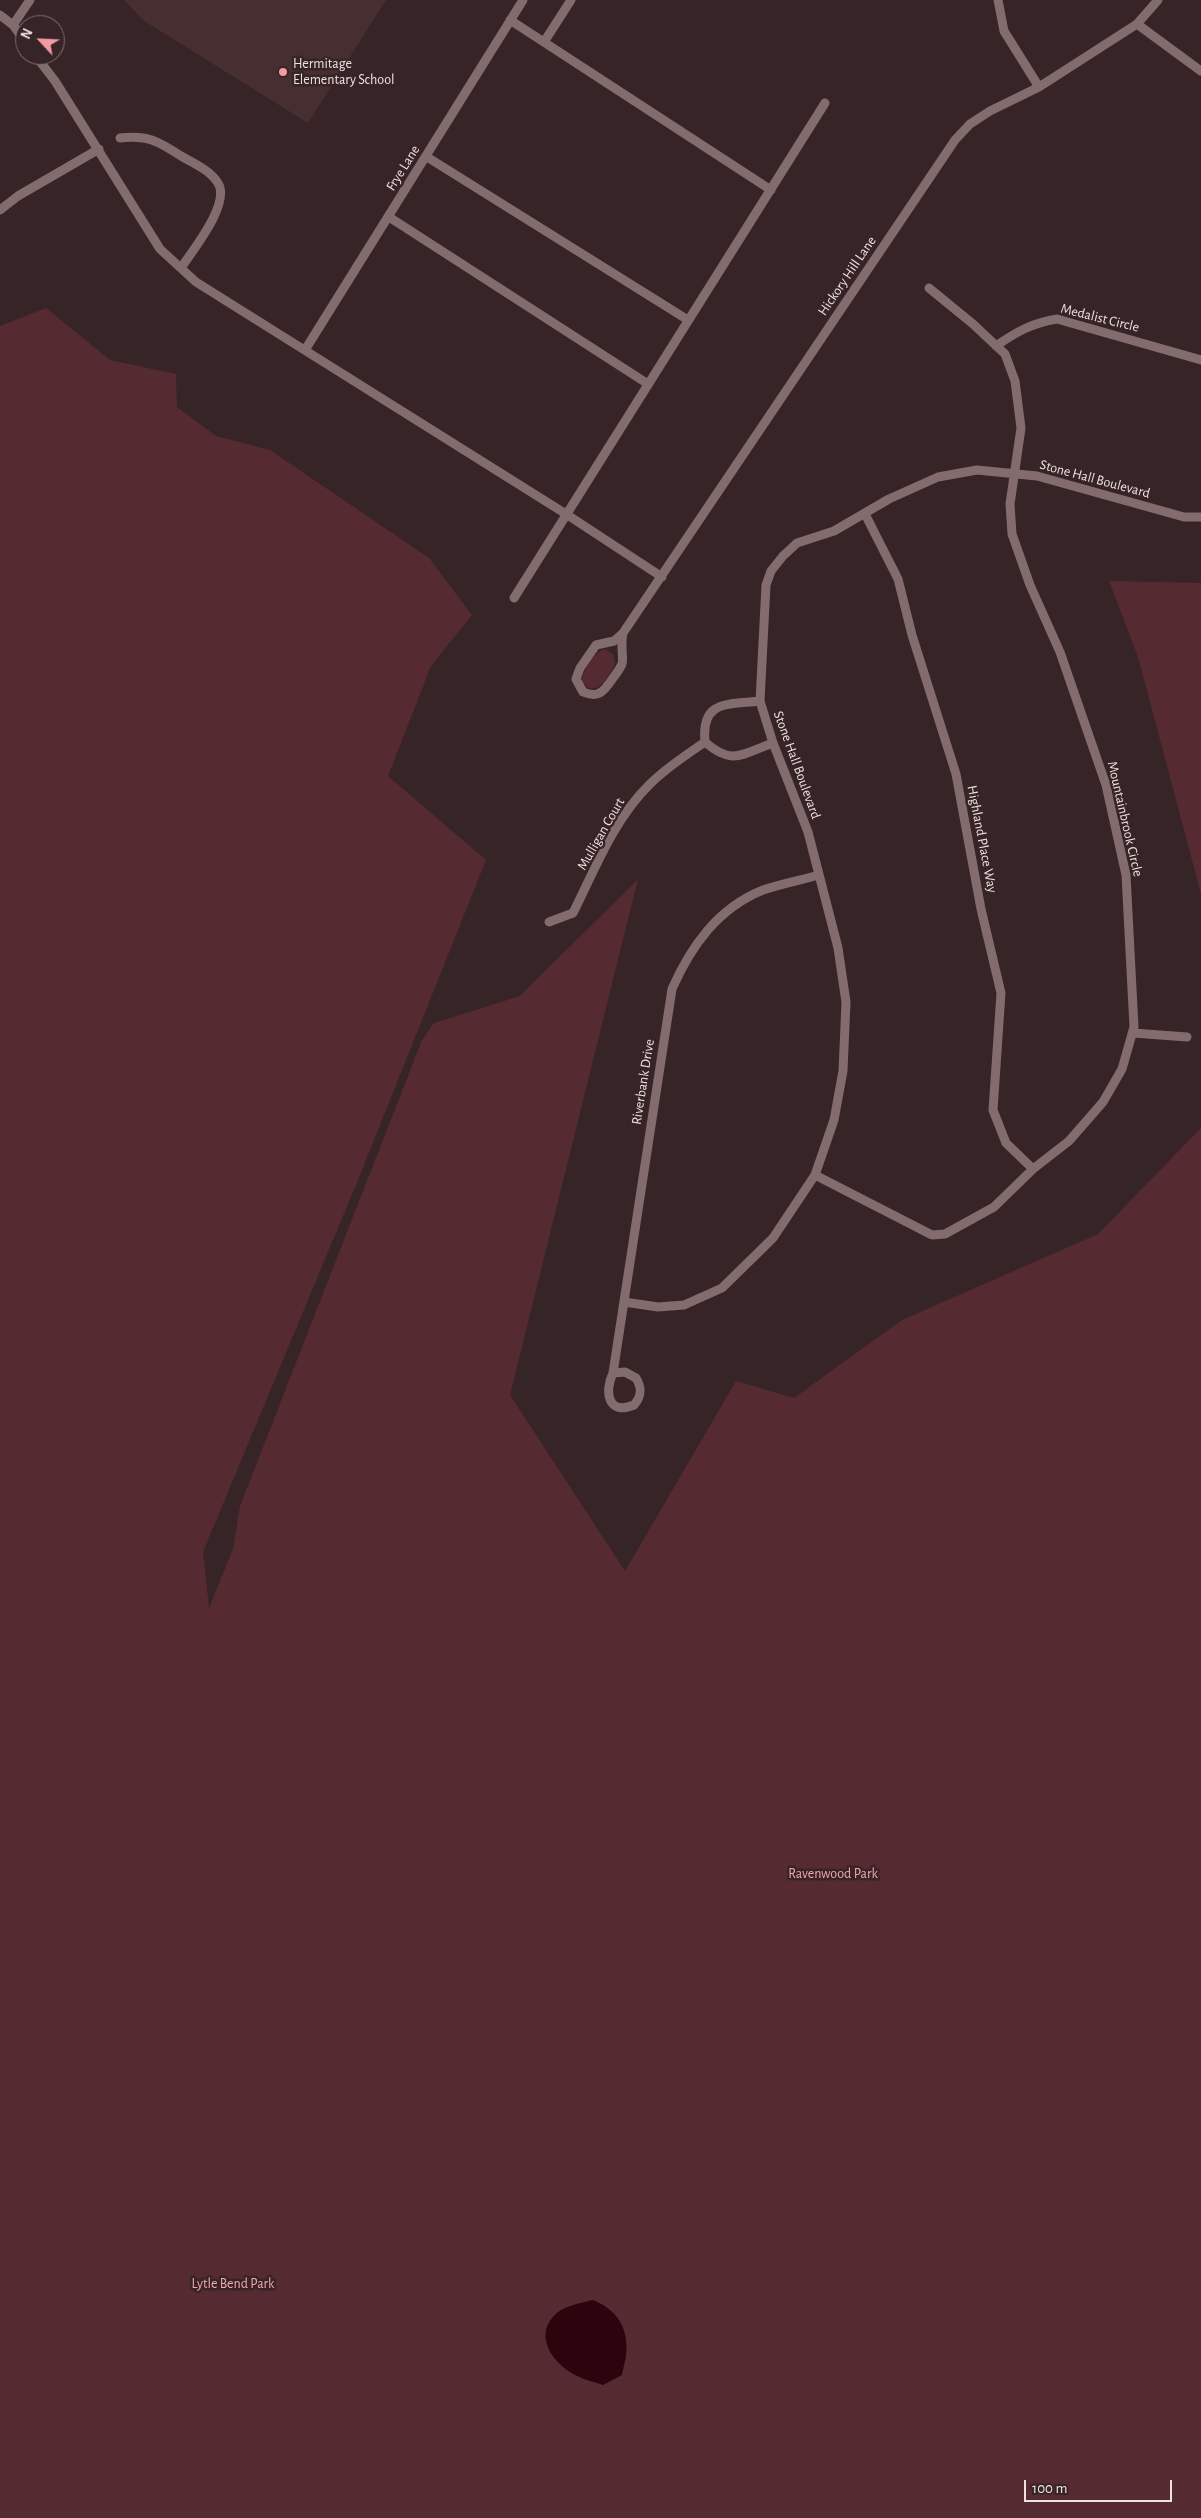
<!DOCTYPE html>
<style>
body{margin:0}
#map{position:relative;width:1201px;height:2518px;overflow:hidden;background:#372426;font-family:"Alegreya Sans",sans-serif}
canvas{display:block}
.north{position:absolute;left:15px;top:15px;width:50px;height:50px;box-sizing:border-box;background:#372426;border:1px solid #807071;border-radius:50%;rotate:295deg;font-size:14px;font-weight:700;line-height:20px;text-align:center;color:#eee1e2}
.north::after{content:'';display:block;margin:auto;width:18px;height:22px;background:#f49aa5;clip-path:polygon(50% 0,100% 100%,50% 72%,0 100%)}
.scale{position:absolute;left:1024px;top:2480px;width:148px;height:22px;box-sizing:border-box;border:2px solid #eee1e2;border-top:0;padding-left:6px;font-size:15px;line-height:18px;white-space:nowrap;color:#eee1e2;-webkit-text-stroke:4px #372426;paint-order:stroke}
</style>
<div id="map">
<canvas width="1201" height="2518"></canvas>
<div class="north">N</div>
<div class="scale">100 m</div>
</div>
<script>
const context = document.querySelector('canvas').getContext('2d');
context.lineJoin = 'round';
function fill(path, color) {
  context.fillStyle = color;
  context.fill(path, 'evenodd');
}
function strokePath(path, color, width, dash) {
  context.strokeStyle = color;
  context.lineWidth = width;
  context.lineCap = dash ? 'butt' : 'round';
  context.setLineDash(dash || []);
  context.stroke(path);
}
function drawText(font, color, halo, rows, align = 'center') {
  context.font = font + ' "Alegreya Sans",sans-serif';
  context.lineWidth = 5;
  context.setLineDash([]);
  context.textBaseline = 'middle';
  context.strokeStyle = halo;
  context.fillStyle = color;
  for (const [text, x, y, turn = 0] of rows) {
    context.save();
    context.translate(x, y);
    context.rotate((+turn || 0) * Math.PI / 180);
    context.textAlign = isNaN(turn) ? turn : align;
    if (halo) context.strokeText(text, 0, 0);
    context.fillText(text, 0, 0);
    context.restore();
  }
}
fill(new Path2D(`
 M124,0H386L308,123L144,21Z`), '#472e31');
fill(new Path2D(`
 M46,308L110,360L176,374L177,407L216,436L270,450L429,558L472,615L431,666L388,776L486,860L360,1175L203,1552L209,1608L233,1549L240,1506L422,1040L434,1023L520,996L638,879L510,1395L625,1571L736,1381L794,1398L902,1320L1098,1234L1201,1128V2518H0V326Z
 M1109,581L1201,583V894L1138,657Z
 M605,649L613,654L615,664C609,675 602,691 588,688L582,681C582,671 594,652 605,649Z`), '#552a30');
fill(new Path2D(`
 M593,2300C618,2310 629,2329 626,2356C625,2362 623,2368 622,2375L603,2385C591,2381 581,2379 570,2372C549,2359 534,2332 557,2313C566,2305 582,2303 593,2300Z`), '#2c040d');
strokePath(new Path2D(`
 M998,0L1004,31L1039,87
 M0,15L13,25
 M510,20L771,190
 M1137,24L1201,71
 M25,41L13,25L30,0
 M544,42L571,0
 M35,55L55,81L160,249L196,282L566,514L662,577
 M120,138C148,135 158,141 181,156C193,163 210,170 218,183C231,204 192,251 181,268
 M427,157L688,320
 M0,210L18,196L99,149
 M389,217L648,384
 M996,346C1016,332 1032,323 1057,319L1201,360
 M305,350L523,0
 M865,514L898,579L912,635L956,774L981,909L1001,993L993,1110L1006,1143L1033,1169
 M514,598L825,103
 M623,633C620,644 624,659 622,664C620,669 616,674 613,678C604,691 599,699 583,692L576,679L580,668L596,645L614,641L623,633L955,140L970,124L990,111L1039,87L1137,24L1158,0
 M760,701C727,705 701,700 705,742C732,766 742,754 773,743
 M549,922L573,913C595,869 614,819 650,784C666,768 686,755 705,742
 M1133,1033L1187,1037
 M815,1175L932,1235L945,1234L994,1207L1033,1169L1069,1141L1103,1102L1122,1069L1134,1027L1126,875L1106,785L1060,652L1030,585L1012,534L1010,504L1021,428L1015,381L1005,354L973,324L929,288
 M624,1302L658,1307L684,1305L722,1288L773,1238L815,1175L834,1120L843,1071L846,1002L838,948L808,832L773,743L760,701L766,585L771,571L783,556L797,543L834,531L889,499L938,477L977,470L1037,476L1184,517H1201
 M613,1373L625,1372L636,1378C642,1388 642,1396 634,1405C608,1416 604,1392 613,1373L672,989C691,946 718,908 763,890C781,884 801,880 819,875`), '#836c6e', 9);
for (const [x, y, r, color] of [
 [283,72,5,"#f49aa5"]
]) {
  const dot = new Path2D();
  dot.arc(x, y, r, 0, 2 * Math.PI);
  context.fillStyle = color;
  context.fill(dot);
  strokePath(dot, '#372426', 2);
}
drawText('14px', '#eee1e2', '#372426', [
 ["Hermitage",293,64],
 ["Elementary School",293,80]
], 'left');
drawText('14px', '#eee1e2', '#372426', [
 ["Frye Lane",403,168,-58],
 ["Hickory Hill Lane",847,276,-56],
 ["Medalist Circle",1100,318,14],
 ["Stone Hall Boulevard",1095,479,15],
 ["Stone Hall Boulevard",797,765,70],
 ["Mountainbrook Circle",1125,819,77],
 ["Mulligan Court",601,834,-60],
 ["Highland Place Way",982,839,79],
 ["Riverbank Drive",643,1082,-81]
]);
drawText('14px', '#f6a6af', '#372426', [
 ["Ravenwood Park",833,1874],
 ["Lytle Bend Park",233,2284]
]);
</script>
